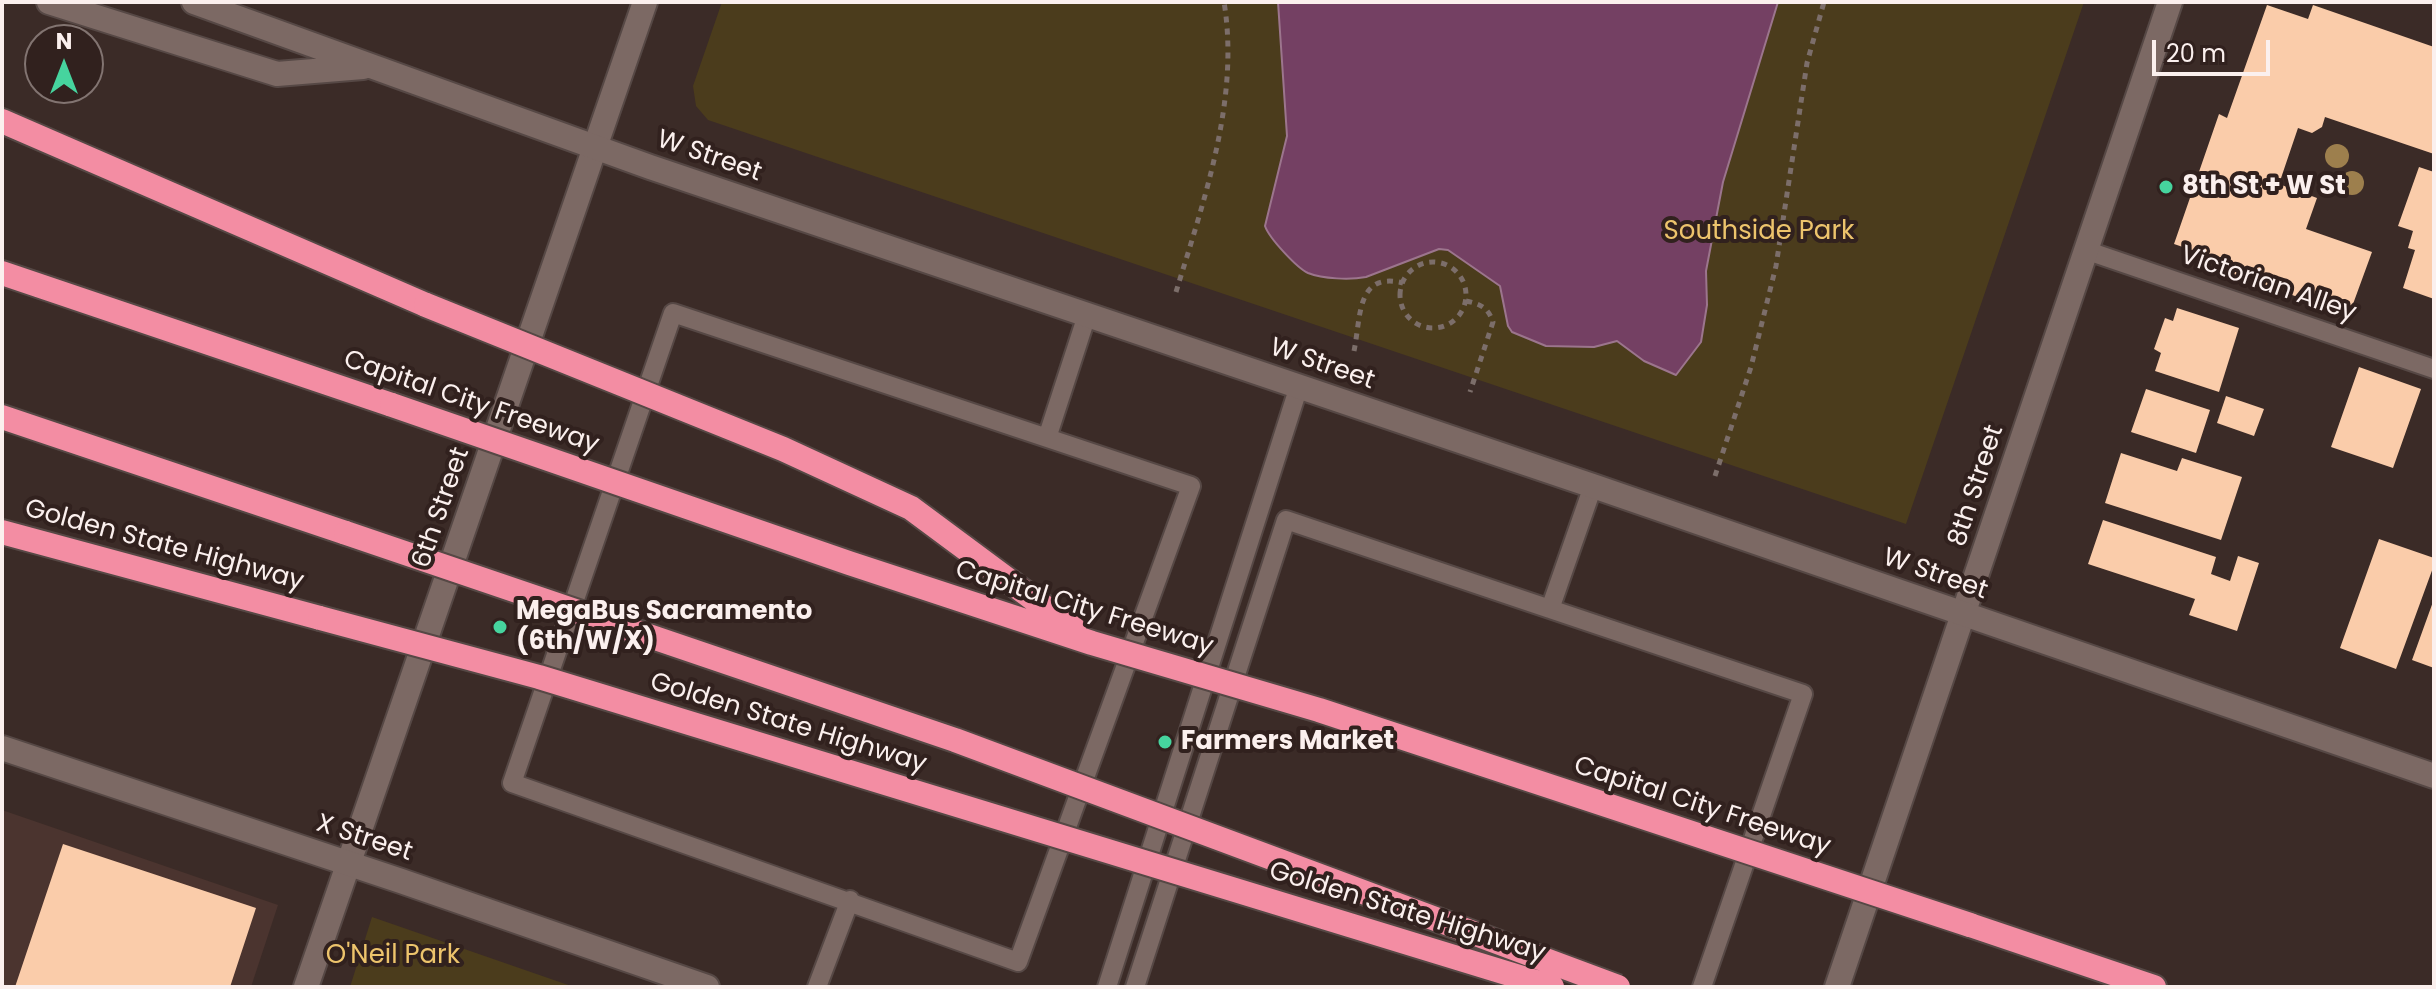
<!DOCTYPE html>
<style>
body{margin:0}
#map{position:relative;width:2436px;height:989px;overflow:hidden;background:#3b2b27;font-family:Poppins,sans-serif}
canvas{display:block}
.frame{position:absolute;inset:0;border:4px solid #fbf0ee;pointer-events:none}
.north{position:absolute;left:24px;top:24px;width:80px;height:80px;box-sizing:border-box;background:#31211e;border:2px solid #827471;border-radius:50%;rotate:0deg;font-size:22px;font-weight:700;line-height:32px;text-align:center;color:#fbf0ee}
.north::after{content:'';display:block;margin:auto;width:28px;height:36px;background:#46d49e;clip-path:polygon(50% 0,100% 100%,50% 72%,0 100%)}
.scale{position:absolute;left:2152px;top:40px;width:118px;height:36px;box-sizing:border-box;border:4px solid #fbf0ee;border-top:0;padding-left:10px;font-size:24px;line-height:28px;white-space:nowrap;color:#fbf0ee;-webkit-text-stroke:6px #31211e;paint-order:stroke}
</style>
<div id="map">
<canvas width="2436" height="989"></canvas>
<div class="frame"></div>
<div class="north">N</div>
<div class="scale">20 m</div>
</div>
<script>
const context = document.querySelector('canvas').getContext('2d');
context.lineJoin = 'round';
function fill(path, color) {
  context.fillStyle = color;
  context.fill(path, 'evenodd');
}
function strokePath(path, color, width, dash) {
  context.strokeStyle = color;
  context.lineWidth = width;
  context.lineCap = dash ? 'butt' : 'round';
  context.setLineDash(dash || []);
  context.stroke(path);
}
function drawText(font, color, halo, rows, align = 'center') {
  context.font = font + ' Poppins,sans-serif';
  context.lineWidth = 8;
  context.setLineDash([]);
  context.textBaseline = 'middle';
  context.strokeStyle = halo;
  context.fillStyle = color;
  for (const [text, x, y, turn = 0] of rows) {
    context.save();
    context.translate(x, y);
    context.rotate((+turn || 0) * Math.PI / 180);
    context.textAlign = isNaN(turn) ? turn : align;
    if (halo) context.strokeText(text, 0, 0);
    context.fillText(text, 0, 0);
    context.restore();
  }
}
fill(new Path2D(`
 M2,810L278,905L251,987H2Z`), '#4b342f');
fill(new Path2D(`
 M722,2H2084L1906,524L708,120L696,106L693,86Z
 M372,917L574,987H350Z`), '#4b3c1c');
const water = new Path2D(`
 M1278,2H1778L1723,182L1706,271L1707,305L1701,342L1676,375L1644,361L1617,341L1594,347L1546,346L1512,332L1508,326L1500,286L1448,250L1439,249L1366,277C1350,280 1323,279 1308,273C1297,268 1269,238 1265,226L1287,136Z`);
fill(water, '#744063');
strokePath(water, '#9c758d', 2);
fill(new Path2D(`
 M2267,5L2308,19L2313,5L2434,47V154L2325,117L2322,127L2312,133L2298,128L2279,184L2317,198L2306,229L2372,252L2349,315L2218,269L2221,260L2174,244L2219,114L2227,118Z
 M2419,167L2434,172V299L2403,288L2415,250L2408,248L2413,231L2398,226Z
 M2177,308L2239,328L2219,392L2155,371L2161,353L2154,349L2165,318L2173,321Z
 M2359,367L2421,389L2393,468L2331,447Z
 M2146,389L2210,410L2196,453L2131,432Z
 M2226,396L2264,409L2254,436L2217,423Z
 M2121,453L2177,471L2182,458L2242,477L2221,540L2105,503Z
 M2103,520L2216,557L2211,574L2230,581L2238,556L2259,563L2237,631L2189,615L2195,599L2088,564Z
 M2379,539L2434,558V565L2396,669L2340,648Z
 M2434,599V668L2412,660Z
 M63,844L256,908L230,987H15Z`), '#faccaa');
const lane = new Path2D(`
 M2085,250L2434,369
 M673,313L1191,486L1018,962L512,783Z
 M1047,438L1087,315
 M1593,486L1550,609L1803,694L1702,987
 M817,987L850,900
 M1107,987L1299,386
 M1135,987L1286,520L1550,609`);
const street = new Path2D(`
 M306,987L645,2
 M1837,987L2170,2`);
const secondary = new Path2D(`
 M49,2L277,74L363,67
 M194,2L650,167L1593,486L2434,776
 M2,748L401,881L707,987`);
const highway = new Path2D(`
 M2,121L426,305
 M2,273L392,405
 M2,417L346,533
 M2,532L320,618
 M1970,925L2154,987`);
strokePath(lane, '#564845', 22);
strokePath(street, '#564845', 28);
strokePath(secondary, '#564845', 28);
strokePath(highway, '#564845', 28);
strokePath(new Path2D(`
 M1400 295a33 33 0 1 1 66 0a33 33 0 1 1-66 0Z
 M1176,292C1204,200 1240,99 1224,2
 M1466,301C1480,304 1488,307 1493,322L1470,392
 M1354,351C1361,318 1356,271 1403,283
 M1715,476L1751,367L1776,266L1807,63L1824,2`), '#7c6e6a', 5, [6, 6]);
strokePath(lane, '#7c6964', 18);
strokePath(street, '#7c6964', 24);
strokePath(secondary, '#7c6964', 24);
strokePath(highway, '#f38da3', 24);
const highwayBridge = new Path2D(`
 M426,305L783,449L911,508L1074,629
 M392,405L849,563L1092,643L1319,710L1970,925
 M346,533L955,740L1618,987
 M320,618L539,677L1552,987`);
strokePath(highwayBridge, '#564845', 28, []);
strokePath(highwayBridge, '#f38da3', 24);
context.fillStyle = '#9d7f4d';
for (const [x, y] of [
 [2337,156],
 [2352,183]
]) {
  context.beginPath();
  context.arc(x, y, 12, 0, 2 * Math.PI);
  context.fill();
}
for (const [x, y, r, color] of [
 [2166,187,8,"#46d49e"],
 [500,627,8,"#46d49e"],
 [1165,742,8,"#46d49e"]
]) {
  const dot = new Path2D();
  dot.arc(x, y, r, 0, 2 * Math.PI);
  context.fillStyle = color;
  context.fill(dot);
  strokePath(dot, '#31211e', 3);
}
drawText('26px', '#fbf0ee', '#31211e', [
 ["W Street",709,157,19],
 ["Victorian Alley",2268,285,19],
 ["W Street",1322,365,19],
 ["Capital City Freeway",471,403,19],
 ["8th Street",1977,486,-72],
 ["6th Street",442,508,-71],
 ["Golden State Highway",164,546,15],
 ["W Street",1935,575,19],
 ["Capital City Freeway",1084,609,17],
 ["Golden State Highway",788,724,17],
 ["Capital City Freeway",1702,807,18],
 ["X Street",364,839,18],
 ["Golden State Highway",1407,913,17]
]);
drawText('bold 26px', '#fbf0ee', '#31211e', [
 ["8th St + W St",2182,187],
 ["MegaBus Sacramento",516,612],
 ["(6th/W/X)",516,642],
 ["Farmers Market",1181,742]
], 'left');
drawText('26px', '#edc46c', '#31211e', [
 ["Southside Park",1759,232],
 ["O'Neil Park",393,956]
]);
</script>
